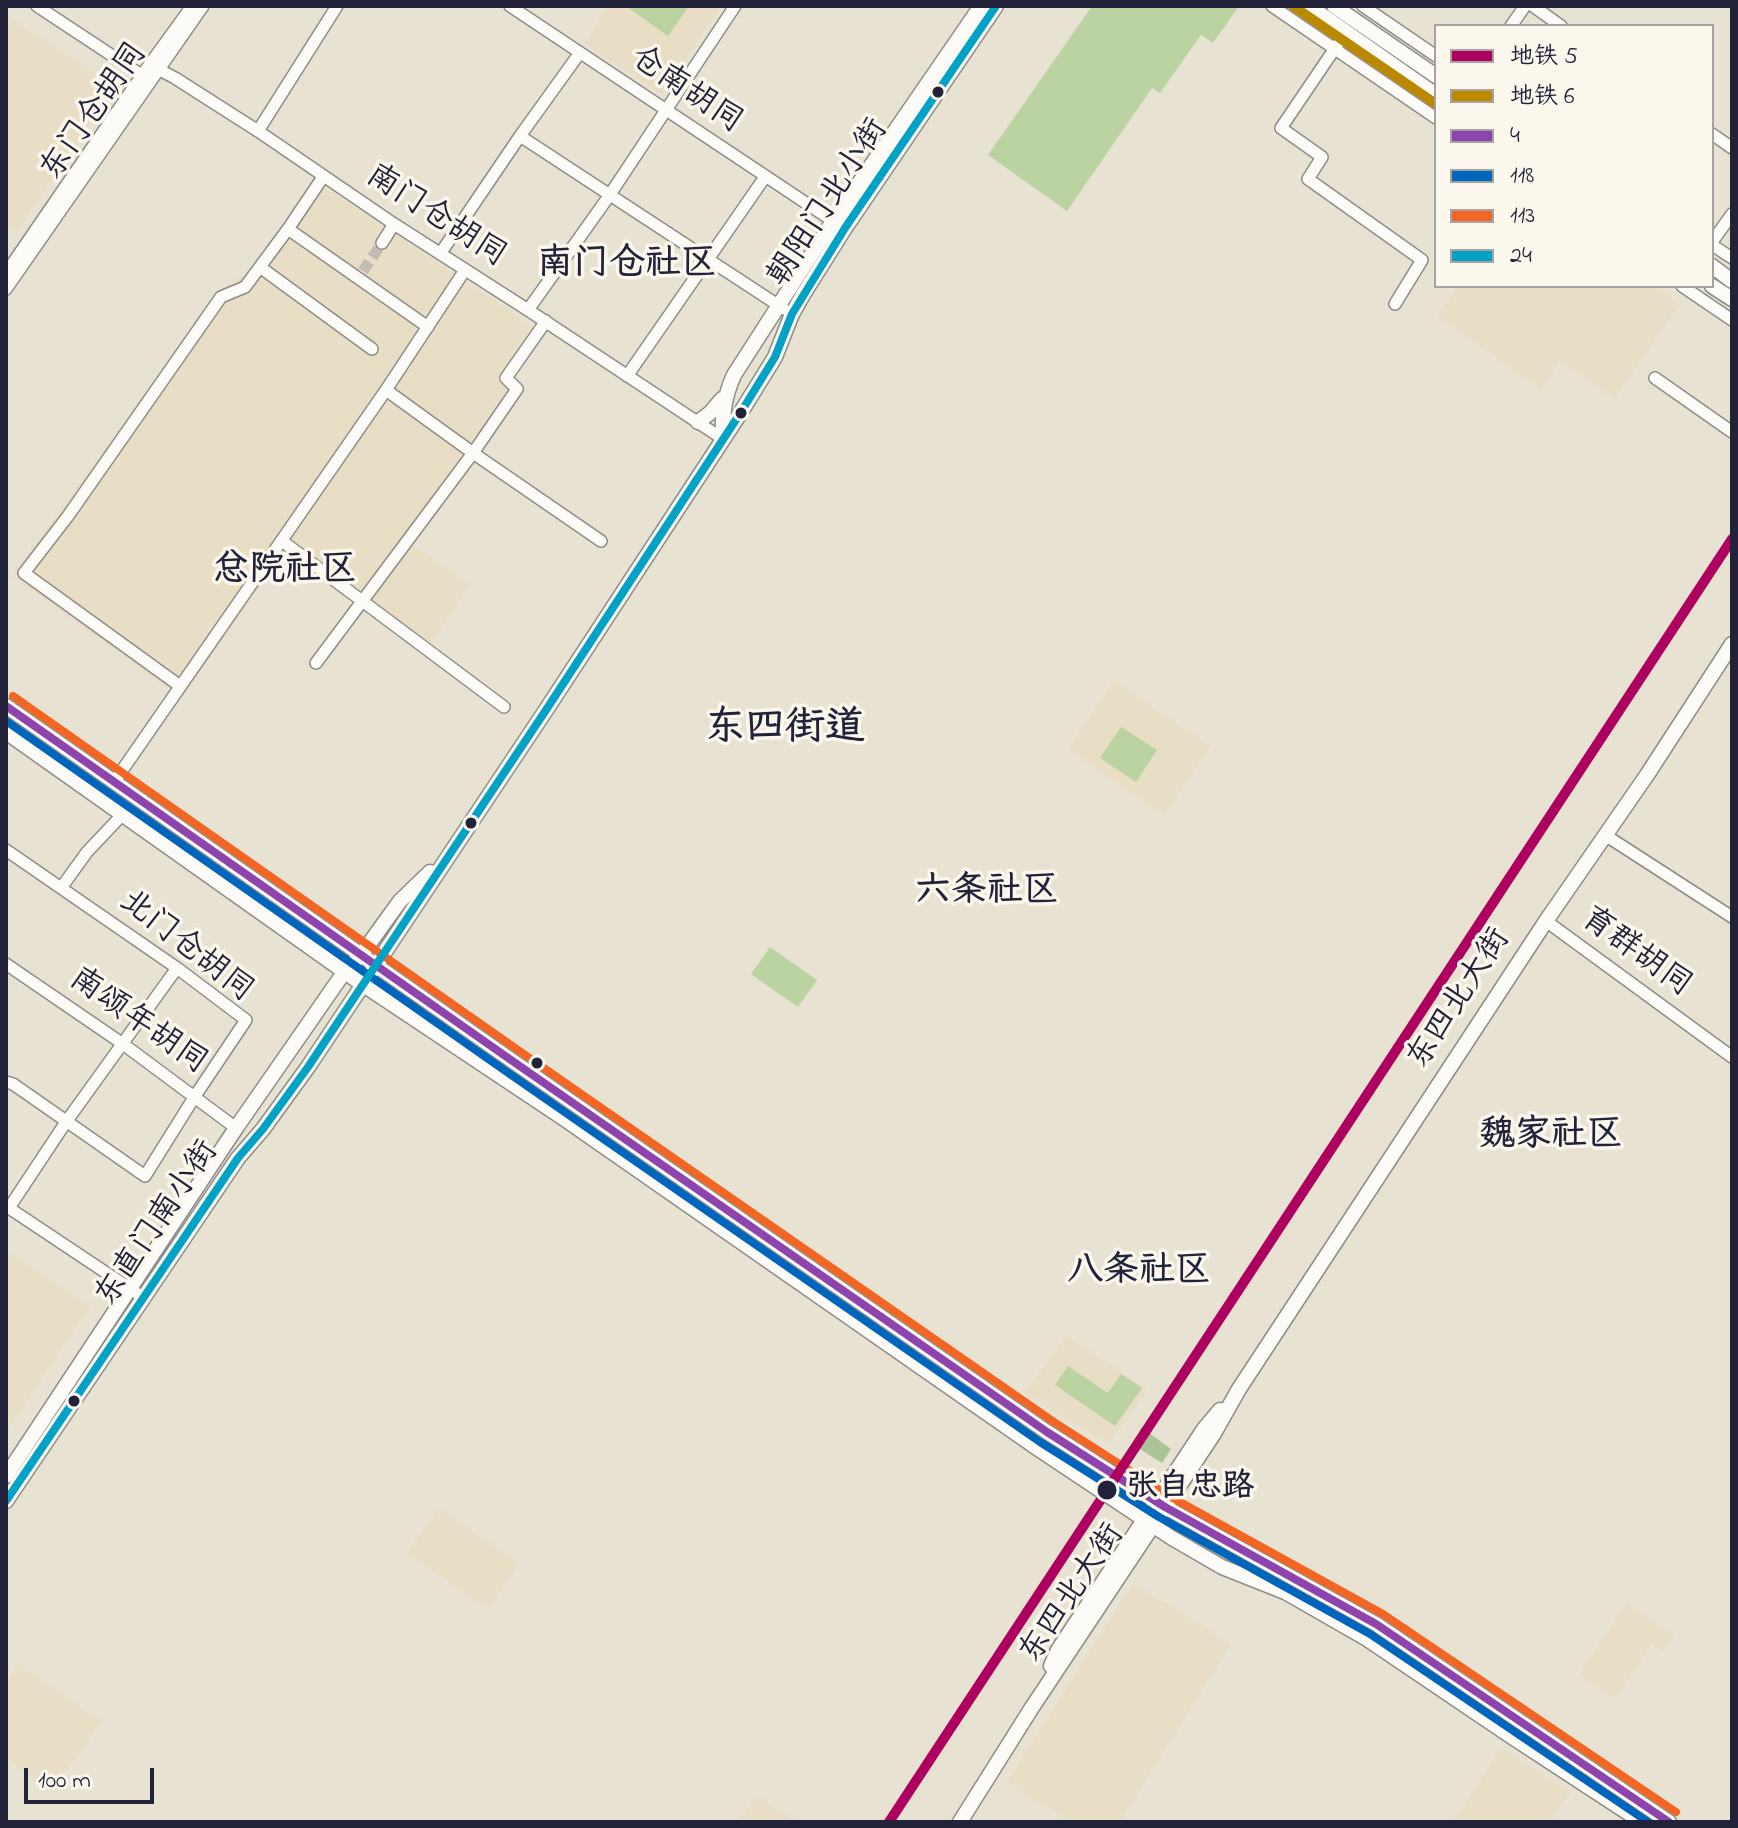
<!DOCTYPE html>
<meta charset="utf-8">
<style>
body{margin:0}
#map{position:relative;width:1738px;height:1828px;overflow:hidden;background:#e8e2d3;font-family:"Indie Flower","LXGW WenKai TC",sans-serif}
canvas{display:block}
.frame{position:absolute;inset:0;border:8px solid #22223b;pointer-events:none}
.legend{position:absolute;left:1434px;top:24px;width:280px;height:264px;box-sizing:border-box;background:#fbf7ec;border:2px solid #a4a2a5;margin:0;padding:10px 14px;list-style:none;font-size:24px;color:#22223b}
.legend li{display:flex;align-items:center;gap:16px;height:40px}
.legend b{width:40px;border:2px solid #a4a2a5}
.scale{position:absolute;left:24px;top:1768px;width:130px;height:36px;box-sizing:border-box;border:4px solid #22223b;border-top:0;padding-left:10px;font-size:24px;line-height:28px;white-space:nowrap;color:#22223b;-webkit-text-stroke:6px #fbf7ec;paint-order:stroke}
</style>
<div id="map">
<canvas width="1738" height="1828"></canvas>
<div class="frame"></div>
<ul class="legend">
<li><b style="height:10px;background:#ae005f"></b>地铁 5</li>
<li><b style="height:10px;background:#bb8900"></b>地铁 6</li>
<li><b style="height:10px;background:#8e44ad"></b>4</li>
<li><b style="height:10px;background:#0065bd"></b>118</li>
<li><b style="height:10px;background:#f26522"></b>113</li>
<li><b style="height:10px;background:#02a2c7"></b>24</li>
</ul>
<div class="scale">100 m</div>
</div>
<script>
const context = document.querySelector('canvas').getContext('2d');
context.lineJoin = 'round';
function fill(path, color) {
  context.fillStyle = color;
  context.fill(path, 'evenodd');
}
function strokePath(path, color, width, dash) {
  context.strokeStyle = color;
  context.lineWidth = width;
  context.lineCap = dash ? 'butt' : 'round';
  context.setLineDash(dash || []);
  context.stroke(path);
}
function drawText(font, color, halo, rows, align = 'center') {
  context.font = font + ' "Indie Flower","LXGW WenKai TC",sans-serif';
  context.lineWidth = 7;
  context.setLineDash([]);
  context.textBaseline = 'middle';
  context.strokeStyle = halo;
  context.fillStyle = color;
  for (const [text, x, y, turn = 0] of rows) {
    context.save();
    context.translate(x, y);
    context.rotate((+turn || 0) * Math.PI / 180);
    context.textAlign = isNaN(turn) ? turn : align;
    if (halo) context.strokeText(text, 0, 0);
    context.fillText(text, 0, 0);
    context.restore();
  }
}
fill(new Path2D(`
 M609,6H722L662,95L584,44Z
 M6,15L109,82L112,92L16,233L6,226Z
 M315,181L532,326L501,377L511,389L403,537L470,585L429,646L290,542L182,698L12,576L221,289L252,270Z
 M1459,286H1655L1680,304L1614,399L1560,361L1541,389L1437,316Z
 M1114,681L1211,746L1164,815L1068,749Z
 M6,1250L90,1306L6,1433Z
 M1067,1335L1148,1390L1108,1444L1025,1393Z
 M439,1508L514,1559L516,1563L515,1570L488,1609L407,1553Z
 M1133,1583L1231,1644L1120,1822H1070L1007,1782Z
 M1627,1603L1674,1635L1663,1652L1651,1645L1615,1699L1579,1675Z
 M18,1664L101,1721L77,1757L64,1769L50,1791L34,1781L35,1778L6,1759L8,1756L6,1754V1682Z
 M1501,1747L1570,1793L1549,1822H1454Z
 M757,1795L797,1822H738Z`), '#e8ddc5');
fill(new Path2D(`
 M626,6H689L668,36Z
 M1092,6H1239L1213,43L1201,35L1160,93L1152,88L1067,211L988,155Z
 M6,720L116,796L114,799L6,724Z
 M1121,727L1157,750L1136,782L1100,758Z
 M127,803L326,939L323,942L125,806Z
 M770,947L817,980L798,1007L751,974Z
 M390,985L557,1101L555,1104L387,988Z
 M564,1106L722,1216L720,1220L561,1109Z
 M731,1224L1040,1438L1077,1459L1133,1498L1130,1501L1027,1434L731,1227Z
 M1068,1366L1108,1393L1121,1374L1142,1388L1115,1426L1055,1385Z
 M1196,1536L1242,1562L1275,1577L1338,1615L1234,1564L1192,1541Z`), '#bad3a1');
fill(new Path2D(`
 M1141,1427L1171,1449L1162,1463L1135,1446Z`), '#aac498');
strokePath(new Path2D(`
 M363,271L382,243`), '#c0bcb5', 11, [11, 5.5]);
const minor = new Path2D(`
 M37,6L146,78
 M510,6L833,221
 M1272,6L1436,118
 M1363,6L1436,56
 M1533,6L1561,26
 M1511,26L1525,6
 M1346,32L1281,128L1322,157L1308,179L1422,260L1395,304
 M158,69L175,78L258,131L394,224L528,310L723,439
 M258,131L337,6
 M1712,134L1732,148
 M520,136L784,309
 M288,229L428,327
 M1712,242L1732,214
 M382,243L394,224
 M1712,245L1732,258
 M440,254L520,136L579,54
 M260,267L372,349
 M6,273L142,75L192,6
 M1682,286L1732,320
 M6,289L203,6
 M528,310L609,196L735,6
 M627,376L765,177
 M1655,378L1732,432
 M386,390L473,453L601,541
 M282,541L504,707
 M316,663L473,453L517,389L506,378L546,321
 M180,686L24,573L68,516L221,297L245,287L288,229L323,177
 M114,782L386,390L465,270
 M1605,835L1732,917
 M6,850L177,968L246,1020L195,1096L145,1176L13,1084L6,1082
 M61,888L87,852L123,814
 M1546,921L1732,1057
 M6,964L123,1044L236,1128
 M6,1206L144,1298
 M9,1208L66,1122L177,968`);
const major = new Path2D(`
 M1309,6L1436,95
 M1334,6L1436,76
 M1712,266L1732,281
 M1712,286L1732,299
 M698,422L710,413L722,399
 M723,439C722,415 724,397 734,375L833,221L981,6
 M6,706L511,1060L1047,1432L1165,1507L1376,1624L1669,1822
 M6,732L362,984L563,1118L1037,1448L1172,1538L1222,1567L1285,1592L1367,1639L1509,1735L1642,1822
 M6,1476L236,1128L345,971L361,955L400,901L430,872
 M6,1501L238,1158L263,1129L308,1067L546,710L741,412L775,357L792,314L804,293L845,228L996,6
 M1051,1666L1058,1650L1204,1429L1220,1410
 M960,1822L1031,1709L1213,1435L1239,1389L1546,921L1647,775L1732,644`);
strokePath(minor, '#8e8c88', 14);
strokePath(major, '#8e8c88', 17);
strokePath(minor, '#fcfbf8', 11);
strokePath(major, '#fcfbf8', 14);
strokePath(new Path2D(`
 M6,706L511,1060L1047,1432L1165,1507L1376,1624L1669,1822`), '#8e44ad', 8);
strokePath(new Path2D(`
 M6,721L504,1070L1040,1442L1159,1517L1370,1634L1648,1822`), '#0065bd', 8);
strokePath(new Path2D(`
 M13,696L518,1050L1054,1422L1171,1497L1383,1614L1676,1812`), '#f26522', 8);
strokePath(new Path2D(`
 M6,1501L238,1158L263,1129L308,1067L546,710L741,412L775,357L792,314L845,228L996,6`), '#02a2c7', 8);
strokePath(new Path2D(`
 M889,1822L1732,539`), '#ae005f', 10);
strokePath(new Path2D(`
 M1293,6L1436,104`), '#bb8900', 10);
for (const [x, y, r, color] of [
 [938,92,7,"#22223b"],
 [741,413,7,"#22223b"],
 [471,823,7,"#22223b"],
 [537,1063,7,"#22223b"],
 [74,1401,7,"#22223b"],
 [1107,1490,11,"#22223b"]
]) {
  const dot = new Path2D();
  dot.arc(x, y, r, 0, 2 * Math.PI);
  context.fillStyle = color;
  context.fill(dot);
  strokePath(dot, '#fbf7ec', 3);
}
drawText('32px', '#22223b', '#fbf7ec', [
 ["仓南胡同",685,92,34],
 ["东门仓胡同",96,113,-55],
 ["朝阳门北小街",830,204,-57],
 ["南门仓胡同",435,218,33],
 ["北门仓胡同",185,948,38],
 ["育群胡同",1635,954,36],
 ["东四北大街",1461,1000,-57],
 ["南颂年胡同",137,1023,35],
 ["东直门南小街",159,1225,-56],
 ["东四北大街",1074,1595,-56]
]);
drawText('bold 32px', '#22223b', '#fbf7ec', [
 ["张自忠路",1126,1490]
], 'left');
drawText('bold 36px', '#22223b', '#fbf7ec', [
 ["南门仓社区",627,267],
 ["总院社区",285,573],
 ["六条社区",987,894],
 ["魏家社区",1551,1138],
 ["八条社区",1139,1274]
]);
drawText('bold 40px', '#22223b', '#fbf7ec', [
 ["东四街道",785,731]
]);
</script>
